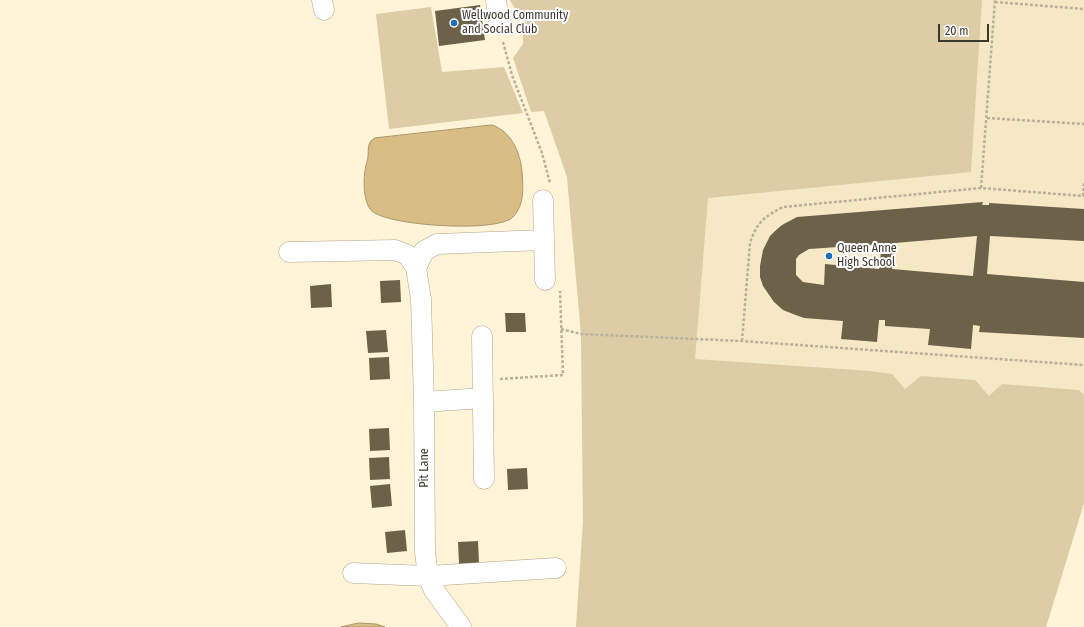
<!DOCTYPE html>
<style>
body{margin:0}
#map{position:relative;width:1084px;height:627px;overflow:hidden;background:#fff3d8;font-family:"Fira Sans Condensed",sans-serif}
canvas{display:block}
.scale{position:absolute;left:938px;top:24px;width:51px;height:18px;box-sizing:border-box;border:2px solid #3d382e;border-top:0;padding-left:5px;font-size:12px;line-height:14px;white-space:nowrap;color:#3d382e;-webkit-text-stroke:3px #fff;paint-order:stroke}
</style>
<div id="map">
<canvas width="1084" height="627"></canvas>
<div class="scale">20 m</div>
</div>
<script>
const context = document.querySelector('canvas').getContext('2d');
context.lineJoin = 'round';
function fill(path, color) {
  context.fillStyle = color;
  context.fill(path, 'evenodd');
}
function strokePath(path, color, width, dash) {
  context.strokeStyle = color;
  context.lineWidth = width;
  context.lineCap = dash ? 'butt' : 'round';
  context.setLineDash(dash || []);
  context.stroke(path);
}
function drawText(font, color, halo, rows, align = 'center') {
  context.font = font + ' "Fira Sans Condensed",sans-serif';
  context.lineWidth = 4;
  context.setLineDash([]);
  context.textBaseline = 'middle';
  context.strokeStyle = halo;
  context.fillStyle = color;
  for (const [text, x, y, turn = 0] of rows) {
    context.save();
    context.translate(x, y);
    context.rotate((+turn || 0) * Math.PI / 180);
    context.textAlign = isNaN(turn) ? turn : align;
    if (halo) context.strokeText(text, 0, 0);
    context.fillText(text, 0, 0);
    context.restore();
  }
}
fill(new Path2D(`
 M648,0H1084V503L1046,627H576L583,522L581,334L567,177Z`), '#f6e7c5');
fill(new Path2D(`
 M510,0H982L971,172L708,198L695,359L870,371L892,374L905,389L921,376L975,380L989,396L1002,384L1079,390L1084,395V503L1046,627H576L583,522L581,334L567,177L544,111L531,112L513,58L523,44V22Z
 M431,7L442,72L504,67L523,113L389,129L376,14Z`), '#ddcca5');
const water = new Path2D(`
 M492,125C511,131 520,152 522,171C523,187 525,204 513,217C498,233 388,226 372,211C362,202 363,173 367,162C370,153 365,142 375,138Z
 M359,623L376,624L385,627H341Z`);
fill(water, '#d8be85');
strokePath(water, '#aa966b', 1);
fill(new Path2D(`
 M480,5L485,40L439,46L435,11Z
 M983,202L982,205H989V203L1084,209V241L990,236L987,274L1084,282V338L979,332L980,326L973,325L971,349L928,345L930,329L885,326V320H879L877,342L841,339L843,321L804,318L793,314L783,310L774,302L763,286L760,277V266L763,250L770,236L775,231L782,225L797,217ZM977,236L973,276L892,269L895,243ZM882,244L879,269L825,264L824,285L803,282L796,275V259L799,255L809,249Z
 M400,280L401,302L381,303L380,281Z
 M331,284L332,307L311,308L310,286Z
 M505,313H525L526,332H506Z
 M386,330L388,352L368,353L366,331Z
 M389,357L390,379L370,380L369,358Z
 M389,428L390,450L370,451L369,429Z
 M389,457L390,479L370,480L369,458Z
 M527,468L528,489L508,490L507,469Z
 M390,484L392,506L372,508L370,486Z
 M405,530L407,551L387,553L385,532Z
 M478,541L479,563L459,564L458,542Z`), '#6c624a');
const minor = new Path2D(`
 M322,0L324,10
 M496,0L499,24
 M543,200L545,280
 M289,252L395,250L408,255L416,268L421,299L424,402L425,552L428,576L434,590L461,627
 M416,268L424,251L437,244L544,240
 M482,336L484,479
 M424,402L483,398
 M353,573L428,576L556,568`);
strokePath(minor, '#afa48b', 21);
strokePath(new Path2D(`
 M995,2L1084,9
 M503,42L512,75L542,153L550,183
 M987,118L1084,124
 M981,188L995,0
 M561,329L581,334L742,341L1084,365
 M742,341L750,243C757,222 764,217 783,207L981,188L1083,196L1084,183
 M500,379L563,375L560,291`), '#bab19c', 2.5, [3, 2]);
strokePath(minor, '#fff', 20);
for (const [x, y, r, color] of [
 [454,23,4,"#1f6ebd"],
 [829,256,4,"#1f6ebd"]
]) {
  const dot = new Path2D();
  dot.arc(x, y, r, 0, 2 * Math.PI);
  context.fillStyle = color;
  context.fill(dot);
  strokePath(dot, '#fff', 1.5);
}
drawText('12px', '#3d382e', '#fff', [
 ["Wellwood Community",462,16],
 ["and Social Club",462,30],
 ["Queen Anne",837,249],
 ["High School",837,263]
], 'left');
drawText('12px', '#3d382e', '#fff', [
 ["Pit Lane",425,468,-90]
]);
</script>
